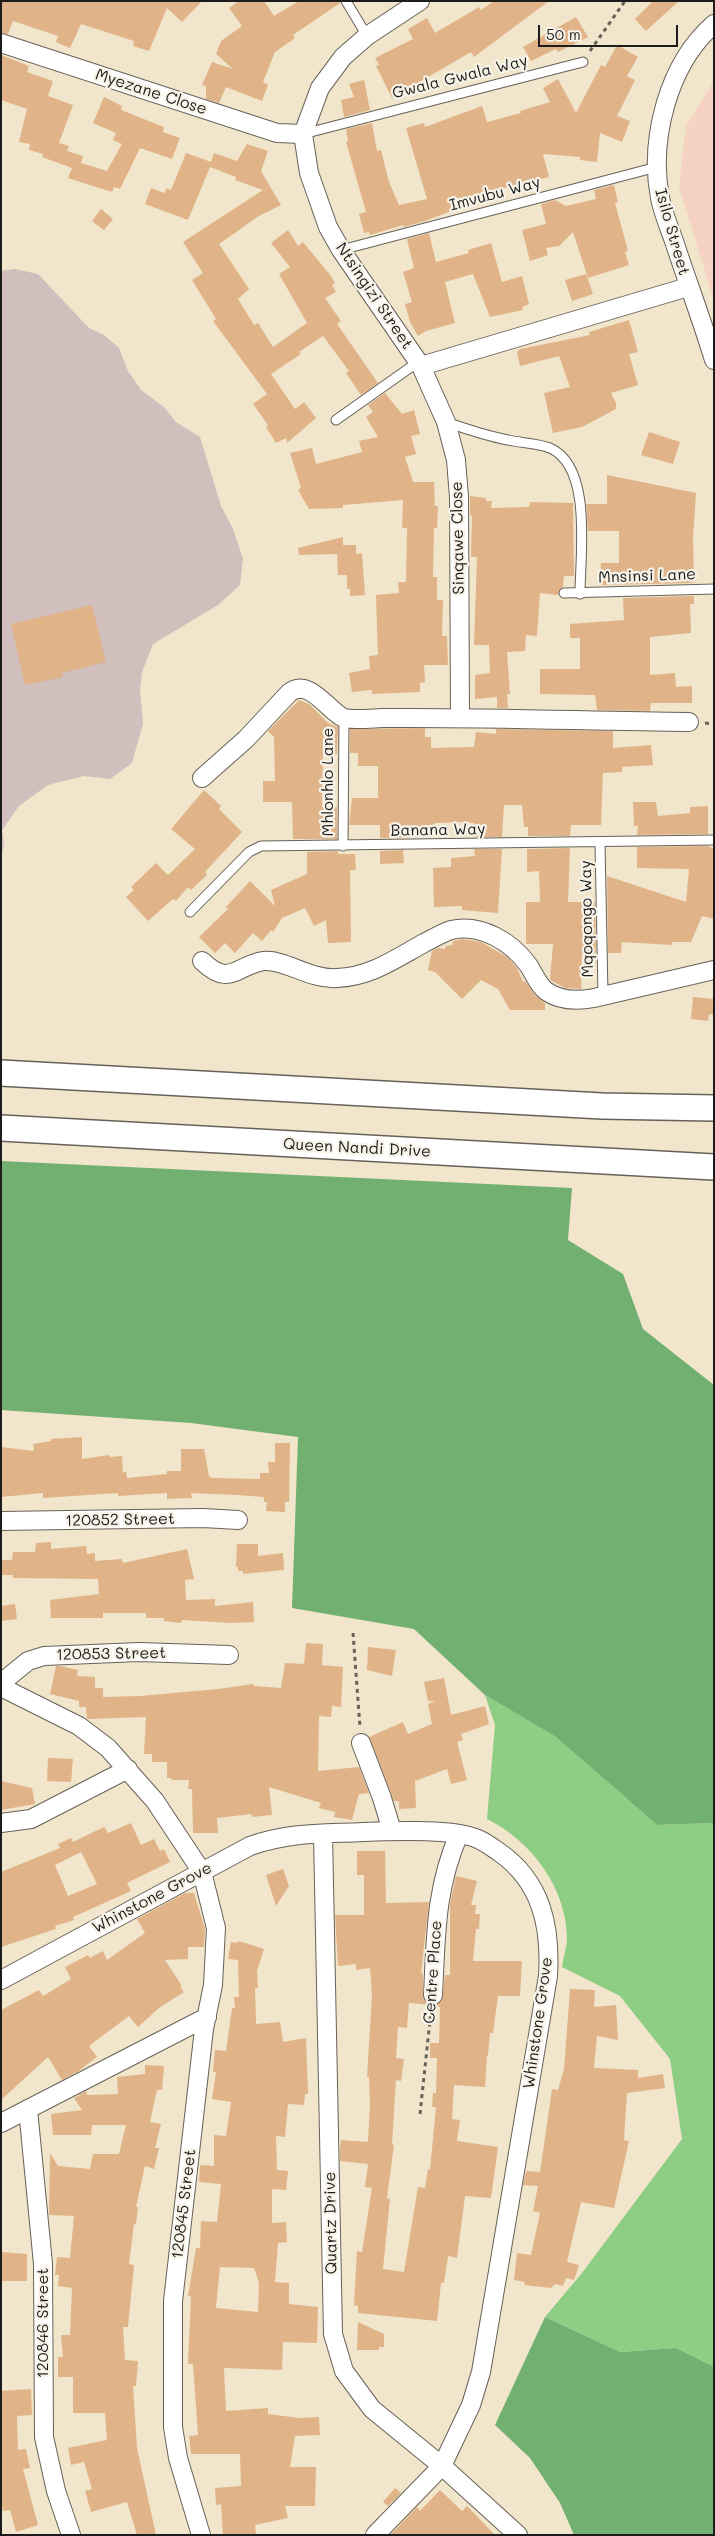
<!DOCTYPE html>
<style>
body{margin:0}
#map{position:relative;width:715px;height:2536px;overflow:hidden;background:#f1e5cb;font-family:Mali,sans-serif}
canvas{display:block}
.frame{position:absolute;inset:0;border:2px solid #1c1c1c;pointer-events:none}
.scale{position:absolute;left:538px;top:25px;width:140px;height:22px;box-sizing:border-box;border:2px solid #1c1c1c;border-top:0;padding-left:6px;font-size:15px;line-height:18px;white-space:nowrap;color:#1c1c1c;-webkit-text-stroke:4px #f7f3e8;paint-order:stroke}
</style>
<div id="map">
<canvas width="715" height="2536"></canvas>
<div class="frame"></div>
<div class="scale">50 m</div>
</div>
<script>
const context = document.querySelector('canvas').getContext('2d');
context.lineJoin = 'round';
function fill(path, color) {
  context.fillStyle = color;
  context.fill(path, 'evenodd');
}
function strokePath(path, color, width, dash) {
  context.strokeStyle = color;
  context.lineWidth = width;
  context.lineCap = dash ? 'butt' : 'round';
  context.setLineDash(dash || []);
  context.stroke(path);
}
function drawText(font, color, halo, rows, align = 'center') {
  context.font = font + ' Mali,sans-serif';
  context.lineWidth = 4.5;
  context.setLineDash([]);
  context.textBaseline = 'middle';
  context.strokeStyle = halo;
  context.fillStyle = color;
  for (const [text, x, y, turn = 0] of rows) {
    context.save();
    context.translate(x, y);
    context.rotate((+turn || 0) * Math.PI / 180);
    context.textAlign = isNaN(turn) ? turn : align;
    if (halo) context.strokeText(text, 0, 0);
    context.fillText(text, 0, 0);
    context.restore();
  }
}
fill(new Path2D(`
 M714,81V301L679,187L686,126Z`), '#f5d2c2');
fill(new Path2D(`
 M15,269L38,274L89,328L104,335L119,348L128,371L141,390L164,407L176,422L200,437L221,506L233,529L243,559L240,585L218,605L153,644L142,672L140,690L143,724L132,763L110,779L84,776L48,785L19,806L2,830L4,845L1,856V271Z`), '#d1bfbd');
fill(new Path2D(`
 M485,1695L556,1737L657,1825L714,1823V2367L676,2348L620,2352L545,2317L582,2273L682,2139L670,2059L620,1996L562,1967C563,1959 566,1949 567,1941C568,1890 532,1841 487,1819L495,1725Z`), '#8dcd84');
fill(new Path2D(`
 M1,1161L572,1188L568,1240L623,1274L643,1329L714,1385V1823L657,1825L556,1737L485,1695L414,1629L292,1608L298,1437L191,1423L1,1410Z
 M545,2317L620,2352L676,2348L714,2367V2535H574L560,2503L530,2458L495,2425Z`), '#72b072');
fill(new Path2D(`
 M1,1H202L182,22L167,8L149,51L133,46L134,41L81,24L70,48L56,42L58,36L13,21L8,34L1,33Z
 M239,1H264L274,16L299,1H340V3L293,35L295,38L275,52L263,82L268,85L262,101L226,87L219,103L206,99V86L202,85L212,62L233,69L216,54L221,41L242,26L229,8Z
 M494,1H549L474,57L471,52L392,98L376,66L379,65L375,58L413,39L408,29L427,18L435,33L479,7L481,10Z
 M653,1H679L646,31L635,19Z
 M576,17L588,37L558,52L556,49L531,61L523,47Z
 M617,45L638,57L627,76L635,80L617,116L630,121L622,142L600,133L597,162L580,160V157L543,154L549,177L451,201L454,210L425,221L404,227L403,225L370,235L369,232L364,233L359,214L366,212L346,142L348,141L346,129L372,123L377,151L381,150L389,182L399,205L427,199L406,128L424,123L425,127L482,106L487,122L521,113L520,111L550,102L543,88L558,79L576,113L601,65L605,67Z
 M1,55L29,66L27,72L53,81L48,96L73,105L59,143L69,146L67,151L83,156L81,163L107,171L122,144L113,140L116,133L93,123L104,97L122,106L121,110L164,127L163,132L180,138L172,159L140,148L120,189L114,187L112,192L68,178L72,168L42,157L43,154L29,150L30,144L19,142L27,109L1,100Z
 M364,80L370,110L344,117L341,100L354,97L349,84Z
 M247,144L268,151L261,171L281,205L259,216L219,244L249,289L238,299L254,325L258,323L273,347L307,323L279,274L290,267L271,243L288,230L298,246L303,242L331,276L335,283L332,285L336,292L325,298L341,321L337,324L378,383L361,395L346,373L349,371L323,336L299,352L301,354L271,374L295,409L304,402L316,418L287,443L286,438L276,443L266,427L268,425L253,404L267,394L213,321L216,319L192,280L203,273L183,242L263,190L235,180L236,177L210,167L188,220L145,204L151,188L164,193L167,188L171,190L186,153L211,162L214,153L237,161Z
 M614,185L618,202L615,203L628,251L625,252L629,265L588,278L573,232L559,246L546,248L548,255L530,261L522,230L546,224L541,204L555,200L566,206L596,199L594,190Z
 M101,209L113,219L104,230L92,221Z
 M429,233L436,262L469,253L468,250L491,243L502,282L522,276L529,304L522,307L523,310L490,317L473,274L445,282L455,323L426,331L418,336L410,322L405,304L412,302L403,272L414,268L407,239Z
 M586,274L593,294L572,301L565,280Z
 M629,320L638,352L629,354L638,385L611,393L616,403V409L582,427L553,433L544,393L570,387L559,356L520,366L517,352L520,349L590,335L589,332Z
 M385,393L402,414L414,410L420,434L411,436L416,454L405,457L413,482H434L435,506H438L437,528H434L433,577H437V600H443L442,636H447L448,665H424L425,682L420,683V692L372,694V690L352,692L349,673L370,669L369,656L378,655L376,595L399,593L398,582H406L407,528H402L403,500L343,505V508L309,509L298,490L301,488L290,453L312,448L316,464L362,452L359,441L378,437L366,417L373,412L368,405Z
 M649,432L680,442L673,464L641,455Z
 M607,475L696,493L693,537L694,583L600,585L601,563H619V531H588L586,504H607Z
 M470,496L486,498V501H492L491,508L529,507L530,502L573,503L574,576H564L563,587L559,590L558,595L540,593L537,636L526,635L525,651L507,652L510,694H507L508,708H497V697L475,699V675L490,673L489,645H474L477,557H471L472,516L470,515Z
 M343,537V545H356V554L362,553L365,595L350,596V589H347V575H338L337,554L299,555L298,548Z
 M694,596V604H690L691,633L650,637V675L675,673L676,687L692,686V703H651L650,711L597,710L595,695L540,694V669H580V638H570V624L624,620L623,598Z
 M92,605L106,662L62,673L63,677L25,685L11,624Z
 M299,700L309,704L328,723L338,727L337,754H323L322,807H337V839H293L292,802H263V781H275L274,737L268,731Z
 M425,728V737H431V748L474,747L476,732L496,734V729L613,731V748L651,745L653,765L622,767V772L603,773L601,825H571L570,836H528V827H524L522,805H504L502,837H474V823L466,822L435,823V829H424V837L380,838V825H349L352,798H378V766H358V753H350V729Z
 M204,790L221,806L219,809L242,832L205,872L207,875L191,890L188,887L176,901L173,899L148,921L126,897L134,890L131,887L156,863L168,875L195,849L171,829Z
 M633,802H656L658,816L690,813V807L708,806V834L637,835L638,826H634Z
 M708,846L714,849V919L702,916L691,942H672V945L622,942L621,953H608L607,876L686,902L689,869L637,868V847Z
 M570,848L568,902H595L596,953H582L581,989L565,988L550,980L553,944H526V902H540L539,871L527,872V849Z
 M474,849H502L498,913L462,910V906L434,907L433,868L451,867V858L475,856Z
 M403,850L404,863L380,864V851Z
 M338,851V854H355L356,870H350L351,942L328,943L326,920L314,926L305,908L282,918L273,932L271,930L262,941L253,933L235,953L225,943L215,953L199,937L228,909L226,907L250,881L275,906L271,890L307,874V852Z
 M463,939L481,942L507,957L517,968L523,982L525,981L536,996L545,1003V1010H510L498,989L481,980L462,999L435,972L428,970L432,951L438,948L445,949L446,946L452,945L453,941Z
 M693,997L714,999V1015L709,1014L708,1021L691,1019Z
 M82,1437V1459L109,1455L110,1457L122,1456L123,1472H126L127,1478L167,1474V1471H181V1449H204L209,1476L212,1478L260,1479V1473H269L268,1462H275V1443H290L289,1502H285V1512L266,1511L267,1502H264V1497L237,1495L191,1493L192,1498L167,1499V1493L118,1496V1493L43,1498V1493L1,1497V1447L34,1451L33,1444L51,1441V1439Z
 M51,1542V1549L86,1546L87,1554L95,1553V1561L122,1559L123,1563L187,1549L194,1579L185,1580L186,1600L215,1599V1606L253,1602L254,1622L231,1623L182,1620L181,1623L164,1621V1618H146V1613H103V1618H51L50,1600L99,1594L98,1579L13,1578V1575H1V1560H12L13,1552H35L36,1543Z
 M237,1544H258V1556L283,1553L284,1570L243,1574V1571H238V1567H236Z
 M15,1604L17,1619L1,1621V1606Z
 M306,1643L323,1644L322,1665L343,1667L341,1707L332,1706L331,1717L319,1716L318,1771L359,1767L369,1793L359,1794L352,1820L334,1817L335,1812L319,1808L321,1803L269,1787L272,1815L252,1817L251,1814L217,1818L218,1833H193L192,1789H188L189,1780H172L171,1778H167V1762H152V1754H144L146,1717L87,1719L86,1707H79V1701L50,1694L56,1666H60L78,1670L77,1676L95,1677V1688H103V1697L140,1696L218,1689L253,1684L254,1686L281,1688L285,1663L304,1664Z
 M368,1647L396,1650L392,1676L367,1670Z
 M444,1678L451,1715L485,1706L489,1724L461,1734L463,1740L457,1742L467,1780L451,1784L447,1769L415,1781L416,1808L399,1809V1801H394L369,1737L403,1722L408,1734L432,1724L428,1704L435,1701H428L424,1682Z
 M48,1758L73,1759L71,1782L47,1781Z
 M1,1781L32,1788L35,1804L1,1810Z
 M131,1823L141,1845L154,1839L160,1851L164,1849L170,1862L127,1883L131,1891L73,1917L74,1920L55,1926L56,1929L1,1947V1872L60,1848L58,1844L71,1838L73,1842L104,1827L108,1833ZM81,1852L97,1884L68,1896L55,1865Z
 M357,1851H385L386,1903L429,1902L421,1973L423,1974V1999L432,2005L409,2003L407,2028L398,2027L396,2058L404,2059L401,2081L396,2080L392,2144L394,2145L387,2198L390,2199L383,2269L404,2272L418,2187L425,2188L428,2169L430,2170L436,2107H432L433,2093H436L437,2058H430V2043H439L440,2007L432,2006L442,2000L445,1975H450V1904L456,1876L477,1881L471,1905H476L475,1914H480L479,1929H476L473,1961H522L520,1996H498L493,2033H490L488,2056H487L485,2087L454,2085L452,2119L460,2120L457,2141L498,2147L491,2198L465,2196L457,2258L448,2256L444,2283H441L437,2321L358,2313V2306L354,2305L357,2251L362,2252L372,2188L365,2187L368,2164L340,2161V2148L341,2140L368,2142L370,2104L369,2077H367L372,1996L370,1968L356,1970V1964L338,1966L335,1915H364V1875H357Z
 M283,1869L289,1886L276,1906L266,1875Z
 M185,1893H194L205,1929L204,1947H188V1959L165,1960L182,1986L180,1987L184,1992L159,2008L138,2027L129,2016L89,2046L97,2057L77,2072L62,2080L48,2057L1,2100V2010L39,1990L43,1996L71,1979L65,1967L88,1955L90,1958L103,1951L107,1960L145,1933L137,1919Z
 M239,1941L264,1949L257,1971L258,1988H255L256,2024L280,2022L283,2042L306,2038L308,2094H305L304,2105L288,2104L285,2137L276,2136L277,2170L288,2171L286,2190L272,2189V2223L286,2222L287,2242L278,2243L275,2282L289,2283V2304L318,2307L317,2343L283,2342L282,2370L224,2368L226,2411L268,2408V2414L299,2418L319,2417L320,2435L295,2436L290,2467H316L315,2506H285L288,2518L255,2525L256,2535H223L221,2504L216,2505L215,2488L241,2486L240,2454H191L189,2436L198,2435L193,2364H188L191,2296H188L196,2248H200L201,2221L217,2222L221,2184L199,2182L200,2165L214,2166V2135L226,2136L231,2102L212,2099L216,2072H213L215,2050L226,2051L232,2008H235L234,1997H239L238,1960L228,1959L231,1942L237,1943ZM220,2267L254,2268L259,2283L258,2312L216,2308Z
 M570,1989L595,1990L594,2007L616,2005L618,2040L597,2036L594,2068L638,2070V2078L663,2074L665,2088L627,2093L624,2140L629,2141L614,2208L581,2202L567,2262L579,2265L574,2280L566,2278L563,2286L555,2284L551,2288L524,2285L525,2282L514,2280L517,2253L531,2255L540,2213L533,2211L538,2186L523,2185L526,2171L540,2172L552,2089L558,2090L564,2069Z
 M145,2065L164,2066L162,2090H157L150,2122L161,2124L155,2148H159L154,2169L145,2166L136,2207H138L136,2224H134L129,2264L134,2265L128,2327H123L125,2360L138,2361L136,2386H133L137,2448L156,2535H137L127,2502L91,2512L85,2491L92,2489L84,2462L71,2465L68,2448L107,2440L105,2413H73V2377H58V2357H63L61,2335H70L72,2288L58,2286L59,2275H55L57,2257L70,2258L74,2216L49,2215V2212L50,2153L58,2166L90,2169L93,2154H119L126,2125H92L91,2135H53L51,2114L82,2110L74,2098L86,2091L87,2095H91L118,2094L117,2077L145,2074Z
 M1,2252L27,2254V2281H1Z
 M358,2322L384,2334V2347H379V2350H357Z
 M31,2389L32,2415L17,2416L18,2450L26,2449L30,2468L23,2469L38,2525L16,2532L10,2510L3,2511L1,2503V2391Z
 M395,2488L401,2493L388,2506L383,2502Z
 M440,2490L462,2511L467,2506L495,2535H390L417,2507L420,2511Z`), '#e0b488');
const lane = new Path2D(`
 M346,1L367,36
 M303,134L583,62
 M341,250L657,167
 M336,420L418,362
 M446,422C466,429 487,436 508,440C521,443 537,443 550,448C593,467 580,555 580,594
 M564,593L714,589
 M600,843L603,995
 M343,846L344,718
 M190,912L249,852L261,846L714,840`);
const street = new Path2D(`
 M420,1L367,36L343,57L320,88L303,134L309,173L328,227L341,250L421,366L446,422L456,460L459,497L460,717
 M714,24C668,64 649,139 660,198C663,213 669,227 674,241C687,281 702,320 714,360
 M1,43L277,133L303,134
 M421,366L688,287
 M202,778L246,739L289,693C308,677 327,709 342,717C350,721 375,718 384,718C486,717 588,721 689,722
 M202,961C230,988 236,965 264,961C285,959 310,980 337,978C370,977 395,959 424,943C432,939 442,933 451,930C481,923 512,942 529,966C534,974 539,986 546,991C560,1001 578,1001 594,998L714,970
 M1,1521L203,1518L238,1520
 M1,1683L28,1661L44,1656L139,1652L229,1655
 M1,1687L79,1726L108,1748L155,1801L202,1872L216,1928L213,1985L204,2029L173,2301V2427L178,2458L201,2535
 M361,1743L382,1798L392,1831
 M1,1823L31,1819L128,1769
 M323,1834L333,2334L344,2371L372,2409L442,2466L518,2535
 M1,1980L250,1846C290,1832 322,1834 363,1832C391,1831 444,1829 469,1836C480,1838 490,1846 499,1852C542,1882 551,1927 548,1976L481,2372L471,2405L442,2466L375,2535
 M433,1995C436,1937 435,1889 459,1834
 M28,2109L43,2264L44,2437L56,2491L71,2535
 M1,2123L207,2017`);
const secondary = new Path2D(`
 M1,1073L602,1106L714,1108
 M1,1128L714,1167`);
strokePath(lane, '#676259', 11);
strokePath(street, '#676259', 20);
strokePath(secondary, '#676259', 28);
strokePath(new Path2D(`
 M590,51L625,1
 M705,723L714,724
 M353,1633L360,1727
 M420,2114L431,2011`), '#676259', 3, [4, 4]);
strokePath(lane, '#fff', 9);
strokePath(street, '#fff', 18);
strokePath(secondary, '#fff', 25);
drawText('16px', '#1c1c1c', '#f7f3e8', [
 ["Gwala Gwala Way",460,77,-14],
 ["Myezane Close",151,92,18],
 ["Imvubu Way",495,194,-15],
 ["Isilo Street",672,232,74],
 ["Ntsingizi Street",374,296,56],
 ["Sinqawe Close",458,538,-91],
 ["Mnsinsi Lane",647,576,-2],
 ["Mhlonhlo Lane",328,782,-90],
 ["Banana Way",438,830,-1],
 ["Mqoqongo Way",587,919,-91],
 ["Queen Nandi Drive",357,1148,3],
 ["120852 Street",120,1520,-1],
 ["120853 Street",111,1654,-1],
 ["Whinstone Grove",152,1898,-28],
 ["Centre Place",433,1972,-86],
 ["Whinstone Grove",538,2023,-82],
 ["120845 Street",184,2204,-83],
 ["Quartz Drive",331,2223,-91],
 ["120846 Street",43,2323,-90]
]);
</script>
